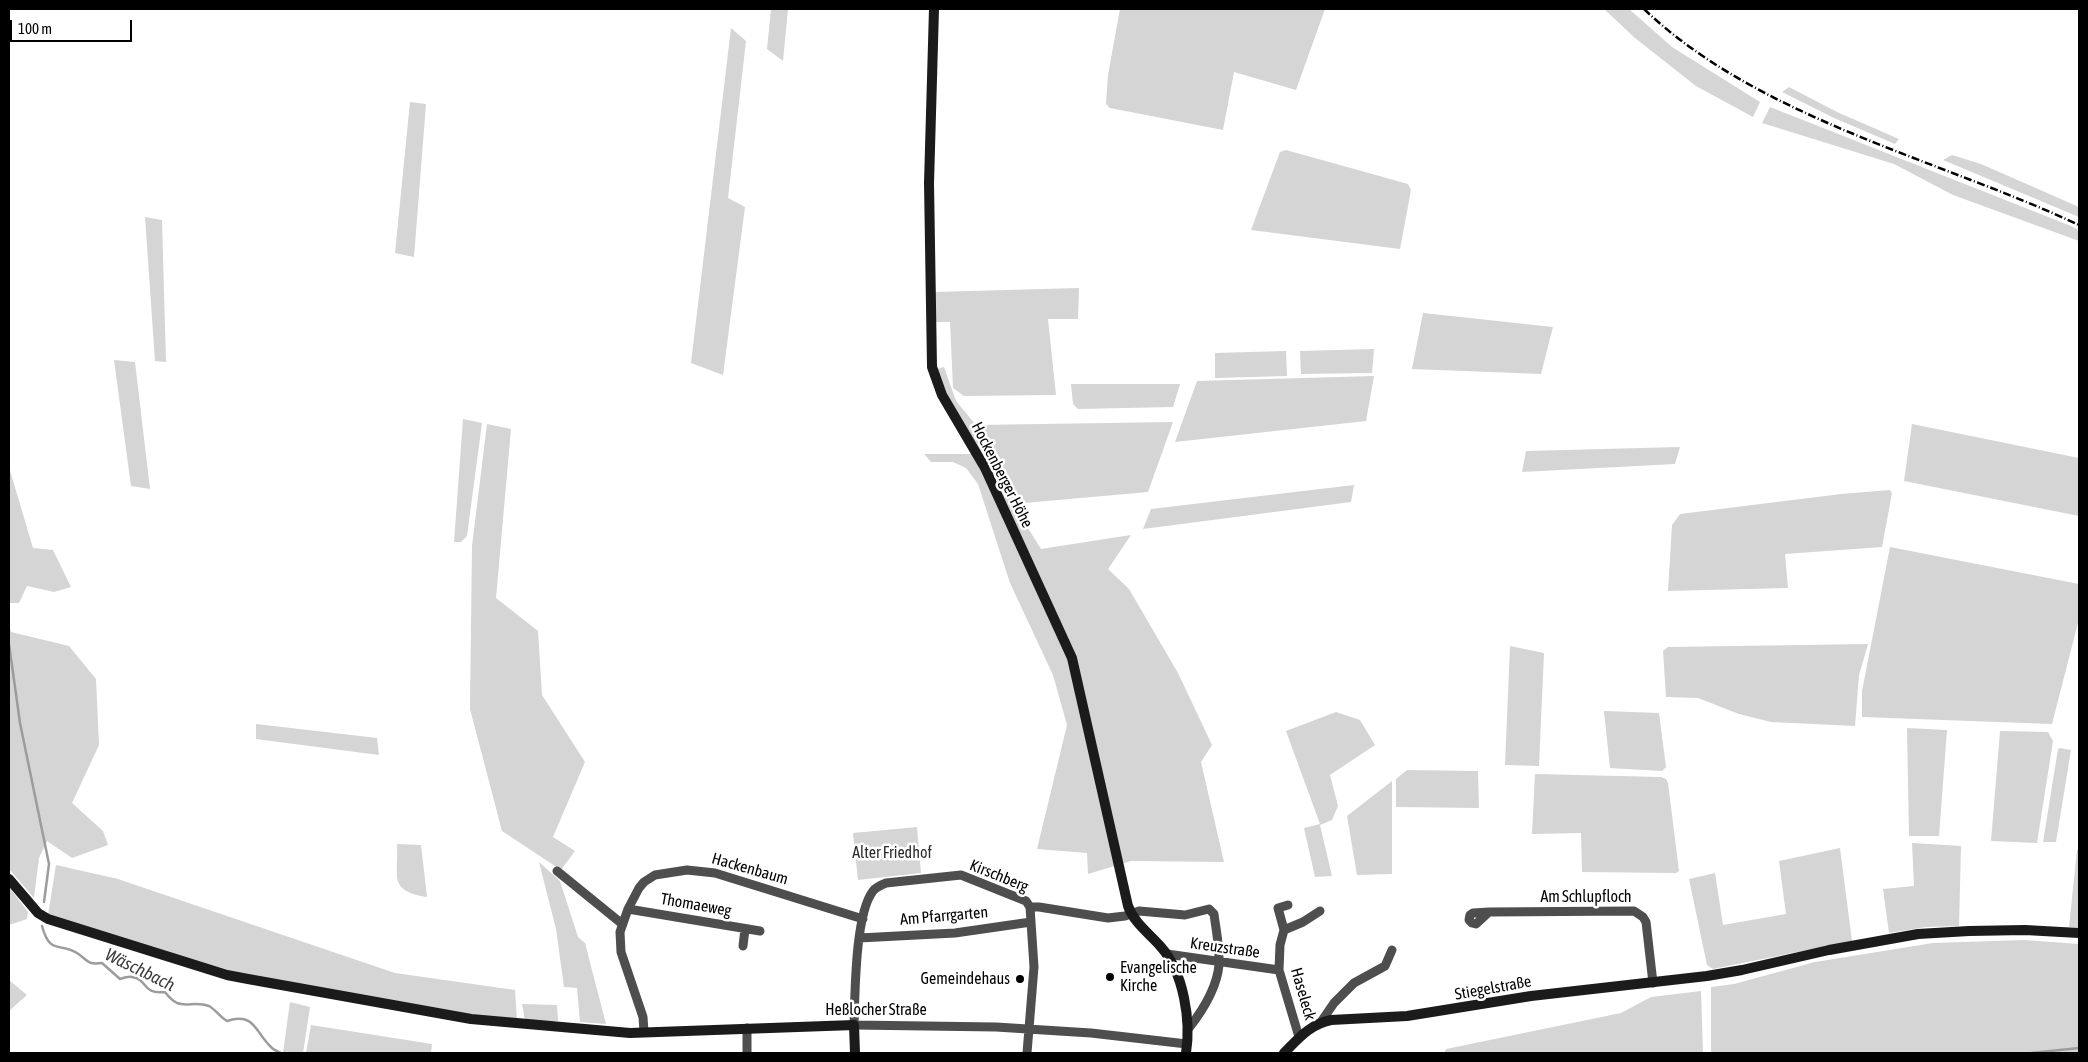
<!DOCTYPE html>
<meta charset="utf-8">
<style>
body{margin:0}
#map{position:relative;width:2088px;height:1062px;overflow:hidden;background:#fff;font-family:"Asap Condensed",sans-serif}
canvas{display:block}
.frame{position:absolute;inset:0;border:10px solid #000;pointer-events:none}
.scale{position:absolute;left:10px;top:20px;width:122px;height:22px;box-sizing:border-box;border:2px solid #000;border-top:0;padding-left:6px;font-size:15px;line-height:18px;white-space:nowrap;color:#000;-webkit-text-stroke:4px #fff;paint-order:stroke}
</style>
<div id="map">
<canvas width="2088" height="1062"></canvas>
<div class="frame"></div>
<div class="scale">100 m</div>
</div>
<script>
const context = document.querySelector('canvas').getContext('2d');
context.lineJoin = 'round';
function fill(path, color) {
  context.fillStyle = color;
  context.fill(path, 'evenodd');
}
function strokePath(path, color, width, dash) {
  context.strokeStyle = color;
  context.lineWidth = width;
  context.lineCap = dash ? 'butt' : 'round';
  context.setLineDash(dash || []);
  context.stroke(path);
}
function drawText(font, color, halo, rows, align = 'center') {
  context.font = font + ' "Asap Condensed",sans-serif';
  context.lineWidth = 5;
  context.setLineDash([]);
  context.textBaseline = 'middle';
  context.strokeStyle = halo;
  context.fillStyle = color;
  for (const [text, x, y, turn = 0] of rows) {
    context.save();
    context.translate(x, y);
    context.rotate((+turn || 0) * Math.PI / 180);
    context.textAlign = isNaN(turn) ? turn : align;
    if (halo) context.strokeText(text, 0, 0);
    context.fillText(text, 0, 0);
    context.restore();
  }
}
fill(new Path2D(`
 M771,9H788L783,61L767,49Z
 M1120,9H1325L1296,90L1234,72L1223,130L1110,108L1106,104L1108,75Z
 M1604,9H1629L1672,47L1760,102L1753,117L1696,86L1635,38Z
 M731,28L746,41L728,198L745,207L723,375L691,363Z
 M1789,87L1837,112L1899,139L1895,144L1834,118L1782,92Z
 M410,102L426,104L414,257L395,253Z
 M1770,107L2071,226L2079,230V241L1953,195L1894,164L1762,123Z
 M1286,150L1408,184L1411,190L1400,249L1251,230L1280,152Z
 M1952,155L1981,164L2079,207V217L1943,160Z
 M145,217L162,220L166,362L155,361Z
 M1079,288L1078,319H1048L1056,395L964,396L953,388L950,322H933L934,292Z
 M1423,313L1553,327L1541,374L1412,369Z
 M1374,349L1372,373L1301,374L1300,351Z
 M1286,351L1287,376L1215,378V353Z
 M114,360L135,362L150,489L131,486Z
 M944,367L956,401L976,425L1173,422L1148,492L1013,504L1041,549L1131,535L1108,569L1129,589L1178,673L1212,745L1201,762L1224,862L1131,861L1088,874L1087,853L1037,849L1067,725L1053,675L1010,583L978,484L966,468L953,462H931L924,454H981L950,401L937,369Z
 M1374,376L1366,421L1175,442L1197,381Z
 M1071,384H1180L1173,407L1078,409L1073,404Z
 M463,419L482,423L467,536L461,542H454Z
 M487,424L511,429L496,598L538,631L542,695L585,762L553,837L575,851L561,870L502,831L470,709L472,546Z
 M1912,424L2079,458V516L1904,481Z
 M1680,447L1675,464L1522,472L1526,451Z
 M9,467L33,548L53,550L71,587L54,592L27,586L19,603H9Z
 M1354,485L1351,502L1143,529L1151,509Z
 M1890,490L1892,493L1882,547L1785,554L1788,588L1668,591L1672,525L1680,514L1841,494Z
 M1890,547L2079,584V619L2052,724L1862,717V691Z
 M9,625L11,632L69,646L96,679L99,745L72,803L103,831L108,845L72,858L47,841L39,858L34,898L9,869Z
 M1868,644L1859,675L1855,726L1771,722L1739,714L1698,698L1666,697L1663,651L1668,647Z
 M1510,646L1544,653L1539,766L1505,765Z
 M1604,711L1659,713L1666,767L1662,771L1610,768Z
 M1336,712L1360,720L1375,745L1330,775L1338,806L1332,820L1320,825L1332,876L1315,877L1304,828L1320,824L1286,731Z
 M256,724L377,738L379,755L256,739Z
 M1907,728L1947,730L1939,836H1909Z
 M2000,731L2048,732L2053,741L2037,843L1991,841Z
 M2060,748L2071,750L2056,842H2043L2058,749Z
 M1407,770L1478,771L1479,808L1396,807V779Z
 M1535,774L1661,777L1666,779L1668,783L1679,871L1676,873L1582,872L1581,833L1532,834Z
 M1392,781V874L1357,875L1347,816Z
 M917,827L921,873L858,880L853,833Z
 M1912,843L1961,846L1959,926L1926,927L1889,933L1883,889L1914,886Z
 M397,844L421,845L427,897C387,891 399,875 397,844Z
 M1840,848L1852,941L1713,969L1707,965L1689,879L1715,873L1723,925L1786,914L1779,861Z
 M2077,850H2079V928L2069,927Z
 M539,862L560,881L578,937L585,943L606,1024L580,1022L577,988L564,987L556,929Z
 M56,865L118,879L395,973L515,990L517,1020L454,1013L260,979L77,926L48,915Z
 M9,887L28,912L27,919L9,925Z
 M2024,940L2079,944V1053H1711V987L1734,984L1815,962L1933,943Z
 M9,980L27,995L9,1011Z
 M1701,991L1703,1053H1444L1446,1049L1621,1013L1651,997Z
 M290,1002L310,1007L303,1053H283Z
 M522,1004L557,1005L558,1021H525Z
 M311,1025L432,1044L431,1053H306Z`), '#d5d5d5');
strokePath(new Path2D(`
 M9,644L20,723L49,864L44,902
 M42,926C50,956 61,942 77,953C88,960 86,965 102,963L120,979C123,978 129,976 132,977C148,979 142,995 165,992C168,996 173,1001 177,1003C187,1007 196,1001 209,1006C215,1009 220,1017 227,1021C255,1012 255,1032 271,1047C273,1050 278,1051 281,1053
 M2031,1053L2079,1048`), '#9c9c9c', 2.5);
strokePath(new Path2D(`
 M557,871L621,923
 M628,909L760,931
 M1489,912L1476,924L1472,923L1469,920L1470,915L1473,913L1489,912L1634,911L1643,917L1646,922L1653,983
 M1284,930L1278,908L1288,905
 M859,938L955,933L1031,922
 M743,946L745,929
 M1167,954L1279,970
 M1321,1022L1334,1003L1354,983L1385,966L1392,950
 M747,1028V1053
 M644,1032L643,1017L621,952L620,932L628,909L639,888L644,882L655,875L687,870L715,873L863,919
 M1299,1037L1279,970L1280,945L1284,930L1303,922L1320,911
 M1187,1044L1091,1033L996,1027L854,1025C855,995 855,914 873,891C876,887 881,885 886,883L961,875L1026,901L1030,907H1039L1108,918L1125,916L1139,911L1185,915L1209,909L1214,914C1216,930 1220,948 1219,965C1217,987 1203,1010 1189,1028
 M1027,1053L1034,967L1030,907`), '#4e4e4e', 9);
strokePath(new Path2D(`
 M934,9L929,183L932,367L942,395L985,468L1072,658L1128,906C1134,923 1150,934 1161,947C1184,973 1191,1021 1186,1053
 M9,879L38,913L48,919L227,975L248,979L471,1019L630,1033L854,1025L855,1053
 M1284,1053C1298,1039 1310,1024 1331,1020L1407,1016L1531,996L1707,976L1742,970L1829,950L1918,934L1969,931L2025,930L2079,933`), '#1b1b1b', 10);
strokePath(new Path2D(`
 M1644,9C1758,118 1938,159 2079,225`), '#000', 2.5, [8, 2.5, 1, 2.5]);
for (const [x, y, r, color] of [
 [1110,977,5,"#000"],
 [1020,979,5,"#000"]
]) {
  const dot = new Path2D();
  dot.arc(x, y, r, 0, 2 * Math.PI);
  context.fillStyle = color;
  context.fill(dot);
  strokePath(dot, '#fff', 2);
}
drawText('16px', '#000', '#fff', [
 ["Hockenberger Höhe",1002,475,63],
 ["Hackenbaum",750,869,16],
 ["Kirschberg",999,876,22],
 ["Am Schlupfloch",1586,897],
 ["Thomaeweg",696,905,10],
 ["Am Pfarrgarten",944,916,-5],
 ["Kreuzstraße",1225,948,8],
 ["Stiegelstraße",1493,988,-10],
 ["Haseleck",1303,994,74],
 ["Heßlocher Straße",876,1010]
]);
drawText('16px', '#2c2c2c', '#fff', [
 ["Alter Friedhof",892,853]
]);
drawText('16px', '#000', '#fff', [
 ["Evangelische",1120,968],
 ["Kirche",1120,986],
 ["Gemeindehaus",1010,979,"right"]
], 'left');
drawText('italic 18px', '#3d3d3d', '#fff', [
 ["Wäschbach",140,970,26]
]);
</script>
